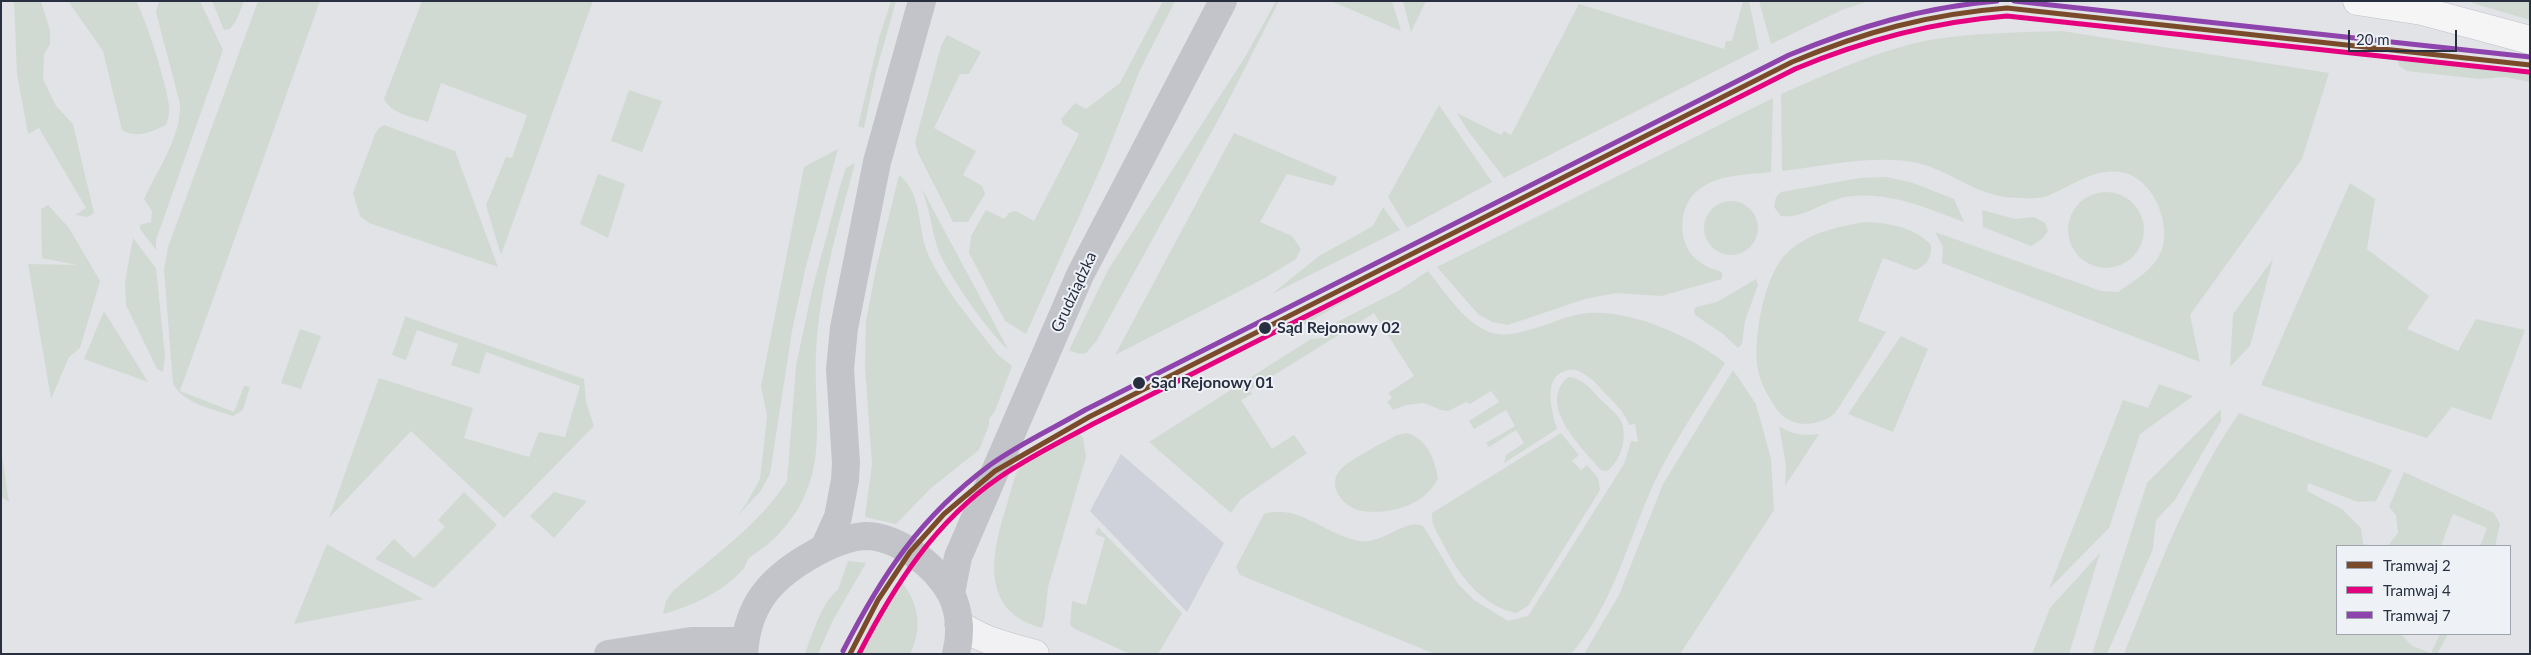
<!DOCTYPE html>
<meta charset="utf-8">
<style>
body{margin:0}
#map{position:relative;width:2531px;height:655px;overflow:hidden;background:#e1e3e7;font-family:Lato,sans-serif}
canvas{display:block}
.frame{position:absolute;inset:0;border:2px solid #272f40;pointer-events:none}
.legend{position:absolute;left:2336px;top:545px;width:175px;height:90px;box-sizing:border-box;background:#eef1f6;border:1px solid #9ea3ad;margin:0;padding:6px 9px;list-style:none;font-size:15px;color:#272f40}
.legend li{display:flex;align-items:center;gap:10px;height:25px}
.legend b{width:25px;border:1px solid #9ea3ad}
.scale{position:absolute;left:2348px;top:30px;width:109px;height:22px;box-sizing:border-box;border:2px solid #272f40;border-top:0;padding-left:6px;font-size:15px;line-height:18px;white-space:nowrap;color:#272f40;-webkit-text-stroke:4px #eef1f6;paint-order:stroke}
</style>
<div id="map">
<canvas width="2531" height="655"></canvas>
<div class="frame"></div>
<ul class="legend">
<li><b style="height:6px;background:#7a4b2a"></b>Tramwaj 2</li>
<li><b style="height:6px;background:#e5007d"></b>Tramwaj 4</li>
<li><b style="height:6px;background:#8e44ad"></b>Tramwaj 7</li>
</ul>
<div class="scale">20 m</div>
</div>
<script>
const context = document.querySelector('canvas').getContext('2d');
context.lineJoin = 'round';
function fill(path, color) {
  context.fillStyle = color;
  context.fill(path, 'evenodd');
}
function strokePath(path, color, width, dash) {
  context.strokeStyle = color;
  context.lineWidth = width;
  context.lineCap = dash ? 'butt' : 'round';
  context.setLineDash(dash || []);
  context.stroke(path);
}
function drawText(font, color, halo, rows, align = 'center') {
  context.font = font + ' Lato,sans-serif';
  context.lineWidth = 4;
  context.setLineDash([]);
  context.textBaseline = 'middle';
  context.strokeStyle = halo;
  context.fillStyle = color;
  for (const [text, x, y, turn = 0] of rows) {
    context.save();
    context.translate(x, y);
    context.rotate((+turn || 0) * Math.PI / 180);
    context.textAlign = isNaN(turn) ? turn : align;
    if (halo) context.strokeText(text, 0, 0);
    context.fillText(text, 0, 0);
    context.restore();
  }
}
fill(new Path2D(`
 M1121,454L1224,543L1187,612L1090,511Z`), '#cfd2da');
fill(new Path2D(`
 M14,1H41L50,30V44L44,55L43,79L56,106L73,124L94,213L88,217L75,215L86,208L39,128L28,134L17,74Z
 M68,1H136C146,19 167,85 169,106C170,113 168,119 166,125C151,132 137,139 122,130L103,51Z
 M159,1H200L223,50L156,240V250L140,229V225L151,222L152,211L144,199C158,169 181,137 180,104L156,12Z
 M212,1H244L236,21L230,29L224,30Z
 M258,1H320L180,391L234,412L244,386L250,387L243,410L233,416C213,409 184,404 173,384L164,270L168,247Z
 M422,1H593L501,255L486,205L506,157L512,158L527,115L441,83L428,122C413,117 391,114 384,99Z
 M891,1H896L876,72L864,128L858,126L879,38Z
 M1163,1H1175L1140,70L1103,163L1026,334L1005,321L969,253L971,236L986,210L1004,219L1010,212L1016,211L1034,221L1079,134L1063,124L1061,119L1075,103L1086,109L1120,83Z
 M1276,1H1279L1223,111L1097,340L1086,353L1079,354L1069,350L1108,270L1245,57Z
 M1331,1H1392L1401,31Z
 M1403,1H1426L1411,32Z
 M1743,1H1749L1759,49L1504,178L1468,131L1457,113L1501,135L1504,131L1511,135L1579,4L1724,49L1726,41H1732Z
 M1759,1H1868L1842,10L1771,44Z
 M2474,1H2530V20L2472,3Z
 M2062,31L2329,73L2302,159L2190,315L2200,362L1942,263L1943,247L1935,232L2101,291L2118,292C2132,282 2148,273 2158,258C2175,232 2156,181 2125,173C2095,166 2073,186 2047,196C2037,200 2016,198 2005,197C1972,192 1950,171 1918,163C1877,154 1824,166 1782,171L1781,94C1830,73 1882,48 1936,39C1978,33 2020,32 2062,31Z
 M947,35L981,52L969,74H960L934,128L976,151L963,175L982,186L985,194L968,222H953L918,153L915,142L941,46Z
 M2398,60L2530,74V82L2505,77L2480,79L2407,71L2399,66Z
 M629,90L662,101L642,152L611,141Z
 M1773,98L1771,172C1747,175 1716,174 1697,191C1679,206 1678,238 1692,255C1700,264 1711,269 1722,272V279L1661,296L1616,293L1585,299L1508,325L1492,322L1478,314L1437,267Z
 M1439,105L1492,182L1407,228L1388,197Z
 M384,125L455,151L498,267L369,223L360,216L353,193L375,134L379,128Z
 M1234,133L1337,177L1333,186L1287,174L1260,222L1292,236L1301,249L1296,259L1265,278L1115,355Z
 M838,149L805,270L792,331L770,474L760,492L736,517L746,504L760,479L767,416L761,386L804,167Z
 M855,163C840,220 822,278 817,337C810,413 837,475 776,537C768,545 758,551 749,558C747,560 746,565 744,568C724,592 692,606 663,614L666,601L672,592C711,558 759,525 787,481L796,366L812,290L842,179L846,168Z
 M598,174L625,184L608,238L580,224Z
 M899,175C921,192 918,223 925,246C935,278 977,328 998,355L1012,366L995,411L989,419V425L979,450L931,488L896,524L865,517L872,464L865,367L866,321L876,269Z
 M1886,177L1913,183L1954,199L1964,222C1927,208 1886,190 1846,197C1823,201 1804,219 1781,216L1774,207L1776,197L1781,192L1860,178Z
 M2350,183L2375,199L2367,249L2429,296L2407,329L2458,351L2476,319L2525,330L2491,420L2452,407L2427,438L2261,385Z
 M921,187L1008,349C990,335 943,268 937,246C931,226 929,206 921,187Z
 M2068 230a38 38 0 1 1 76 0a38 38 0 1 1-76 0Z
 M1704 228a27 27 0 1 1 54 0a27 27 0 1 1-54 0Z
 M48,205L69,228L100,281L80,348L69,357L51,399L28,264L77,265L42,258L41,209Z
 M1383,207L1400,230L1272,294L1319,256L1373,226Z
 M1982,210L2015,219L2034,217L2045,223L2048,231L2042,239L2031,246L1983,227Z
 M1864,222C1888,223 1913,226 1931,245C1931,258 1928,265 1915,270L1883,258L1858,321L1886,332C1873,353 1860,375 1846,396C1842,402 1838,410 1833,415C1825,421 1814,424 1804,424C1789,423 1779,415 1772,402C1765,391 1758,377 1757,363C1754,333 1765,270 1790,250C1812,232 1837,227 1864,222Z
 M133,238L156,268L165,356L163,372L157,369L126,305L125,282Z
 M2273,259L2250,346L2230,367L2233,314Z
 M1428,271C1446,293 1462,320 1489,332C1515,342 1555,318 1581,314C1624,306 1692,336 1725,363C1702,401 1674,441 1655,481C1628,539 1614,604 1571,654H1435L1240,575L1236,567L1264,514C1298,503 1326,535 1359,541C1383,545 1407,516 1424,527L1458,584L1474,600L1508,621L1528,616L1624,464L1631,441L1638,442L1635,424L1629,425C1625,412 1616,405 1607,395C1601,389 1594,380 1587,376C1581,371 1573,368 1565,371C1542,378 1552,412 1557,429L1504,463L1506,455L1524,443L1516,430L1489,447L1486,443L1515,426L1506,410L1474,429L1469,421L1499,402L1491,391L1470,404L1466,402L1448,411L1441,410L1424,403L1406,405L1393,410L1387,402L1392,398L1388,393L1414,376L1374,313L1250,390L1252,394L1241,400L1272,449L1294,435L1307,453L1241,499L1231,513L1149,442L1311,339C1324,340 1332,333 1337,322L1398,291Z
 M1393,274L1293,331L1290,324Z
 M1756,279L1758,285L1745,321L1742,344L1738,348L1723,334L1695,315L1694,310L1696,307L1717,302Z
 M104,311L148,382L84,359Z
 M404,316L584,379L586,402L594,426L504,518L411,431L329,518L379,378L473,408L464,438L529,457L539,432L565,437L580,386L486,352L479,374L451,365L458,344L417,330L406,360L392,355L405,318Z
 M300,329L321,336L301,389L281,383Z
 M1901,336L1928,349L1893,432L1848,414Z
 M1733,370L1756,404L1771,459L1774,510L1680,654H1584L1619,595L1663,484Z
 M1568,377C1582,378 1590,388 1599,398C1606,405 1617,413 1621,421C1628,437 1621,461 1607,471L1601,470C1582,448 1536,405 1568,377Z
 M2159,384L2193,396L2140,434L2109,528L2049,589L2123,400L2148,408Z
 M2221,409V421L2175,500L2156,520L2153,549L2107,654H2092L2147,483Z
 M2239,413L2392,470L2376,501L2358,502L2308,483L2307,491L2342,509L2361,528L2363,544L2378,546H2337V634H2401L2412,646L2431,653L2440,634H2448L2437,654H2124C2157,572 2188,487 2239,413Z
 M1779,426C1793,435 1803,436 1819,434L1785,486L1786,465Z
 M1077,430L1083,438L1086,457L1048,587L1045,617L1042,628C978,611 992,552 1007,504C1011,492 1015,470 1024,461C1035,451 1063,438 1077,430Z
 M1407,433C1428,440 1434,458 1438,478C1426,505 1390,515 1362,511C1344,508 1325,486 1341,469C1352,458 1383,443 1397,435Z
 M1561,433L1579,455L1572,461L1581,470L1587,465L1598,478L1600,490L1528,606L1516,613C1480,605 1458,574 1442,542C1437,533 1431,524 1432,513Z
 M1,449L9,502L1,497Z
 M2404,472L2494,513L2500,524L2495,546H2480L2487,528L2453,514L2441,546H2388L2398,533L2396,515L2389,507Z
 M464,492L497,525L434,588L375,559L394,539L414,558L445,527L438,520Z
 M554,492L587,501L554,538L530,516Z
 M1098,527L1182,613L1158,654H1130L1075,629L1070,625L1072,601L1086,605L1105,538L1095,534Z
 M327,544L423,599L294,624Z
 M2100,553L2069,654H2032L2050,608Z
 M848,561L866,563L832,622L818,654H805C811,637 823,599 838,590Z
 M900,579C918,603 924,625 910,654H856L871,624Z`), '#d1dad2');
const street = new Path2D(`
 M959,624C982,641 1008,646 1035,654`);
const primary = new Path2D(`
 M2357,1L2422,11L2530,40`);
strokePath(street, '#bfc1c5', 29);
strokePath(primary, '#bdc0c5', 29);
strokePath(street, '#f1f1f3', 28);
strokePath(new Path2D(`
 M824,548L838,517L845,480L846,463L840,369L844,328L877,162L922,1
 M951,593L958,557L1080,275L1223,1
 M608,654L691,641H745
 M744,654C747,606 769,580 808,557C825,547 845,537 865,536C898,536 936,566 951,594C960,612 961,634 956,654`), '#c2c4c9', 28);
strokePath(primary, '#f5f5f6', 28);
strokePath(new Path2D(`
 M850,654L878,600L910,552L944,514L995,471L1089,417L1792,62C1864,32 1929,14 2007,8L2530,65`), '#7a4b2a', 5);
strokePath(new Path2D(`
 M859,654C894,586 935,521 1000,477C1029,457 1062,441 1093,424L1795,69C1864,40 1932,22 2007,16L2529,72`), '#e5007d', 5);
strokePath(new Path2D(`
 M2014,1L2530,57
 M843,651C882,575 920,517 990,465C1019,444 1054,428 1085,410L1789,55C1857,27 1924,7 1997,1`), '#8e44ad', 5);
for (const [x, y, r, color] of [
 [1265,328,7,"#272f40"],
 [1139,383,7,"#272f40"]
]) {
  const dot = new Path2D();
  dot.arc(x, y, r, 0, 2 * Math.PI);
  context.fillStyle = color;
  context.fill(dot);
  strokePath(dot, '#eef1f6', 2);
}
drawText('16px', '#272f40', '#eef1f6', [
 ["Grudziądzka",1074,292,-65]
]);
drawText('bold 16px', '#272f40', '#eef1f6', [
 ["Sąd Rejonowy 02",1277,328],
 ["Sąd Rejonowy 01",1151,383]
], 'left');
</script>
